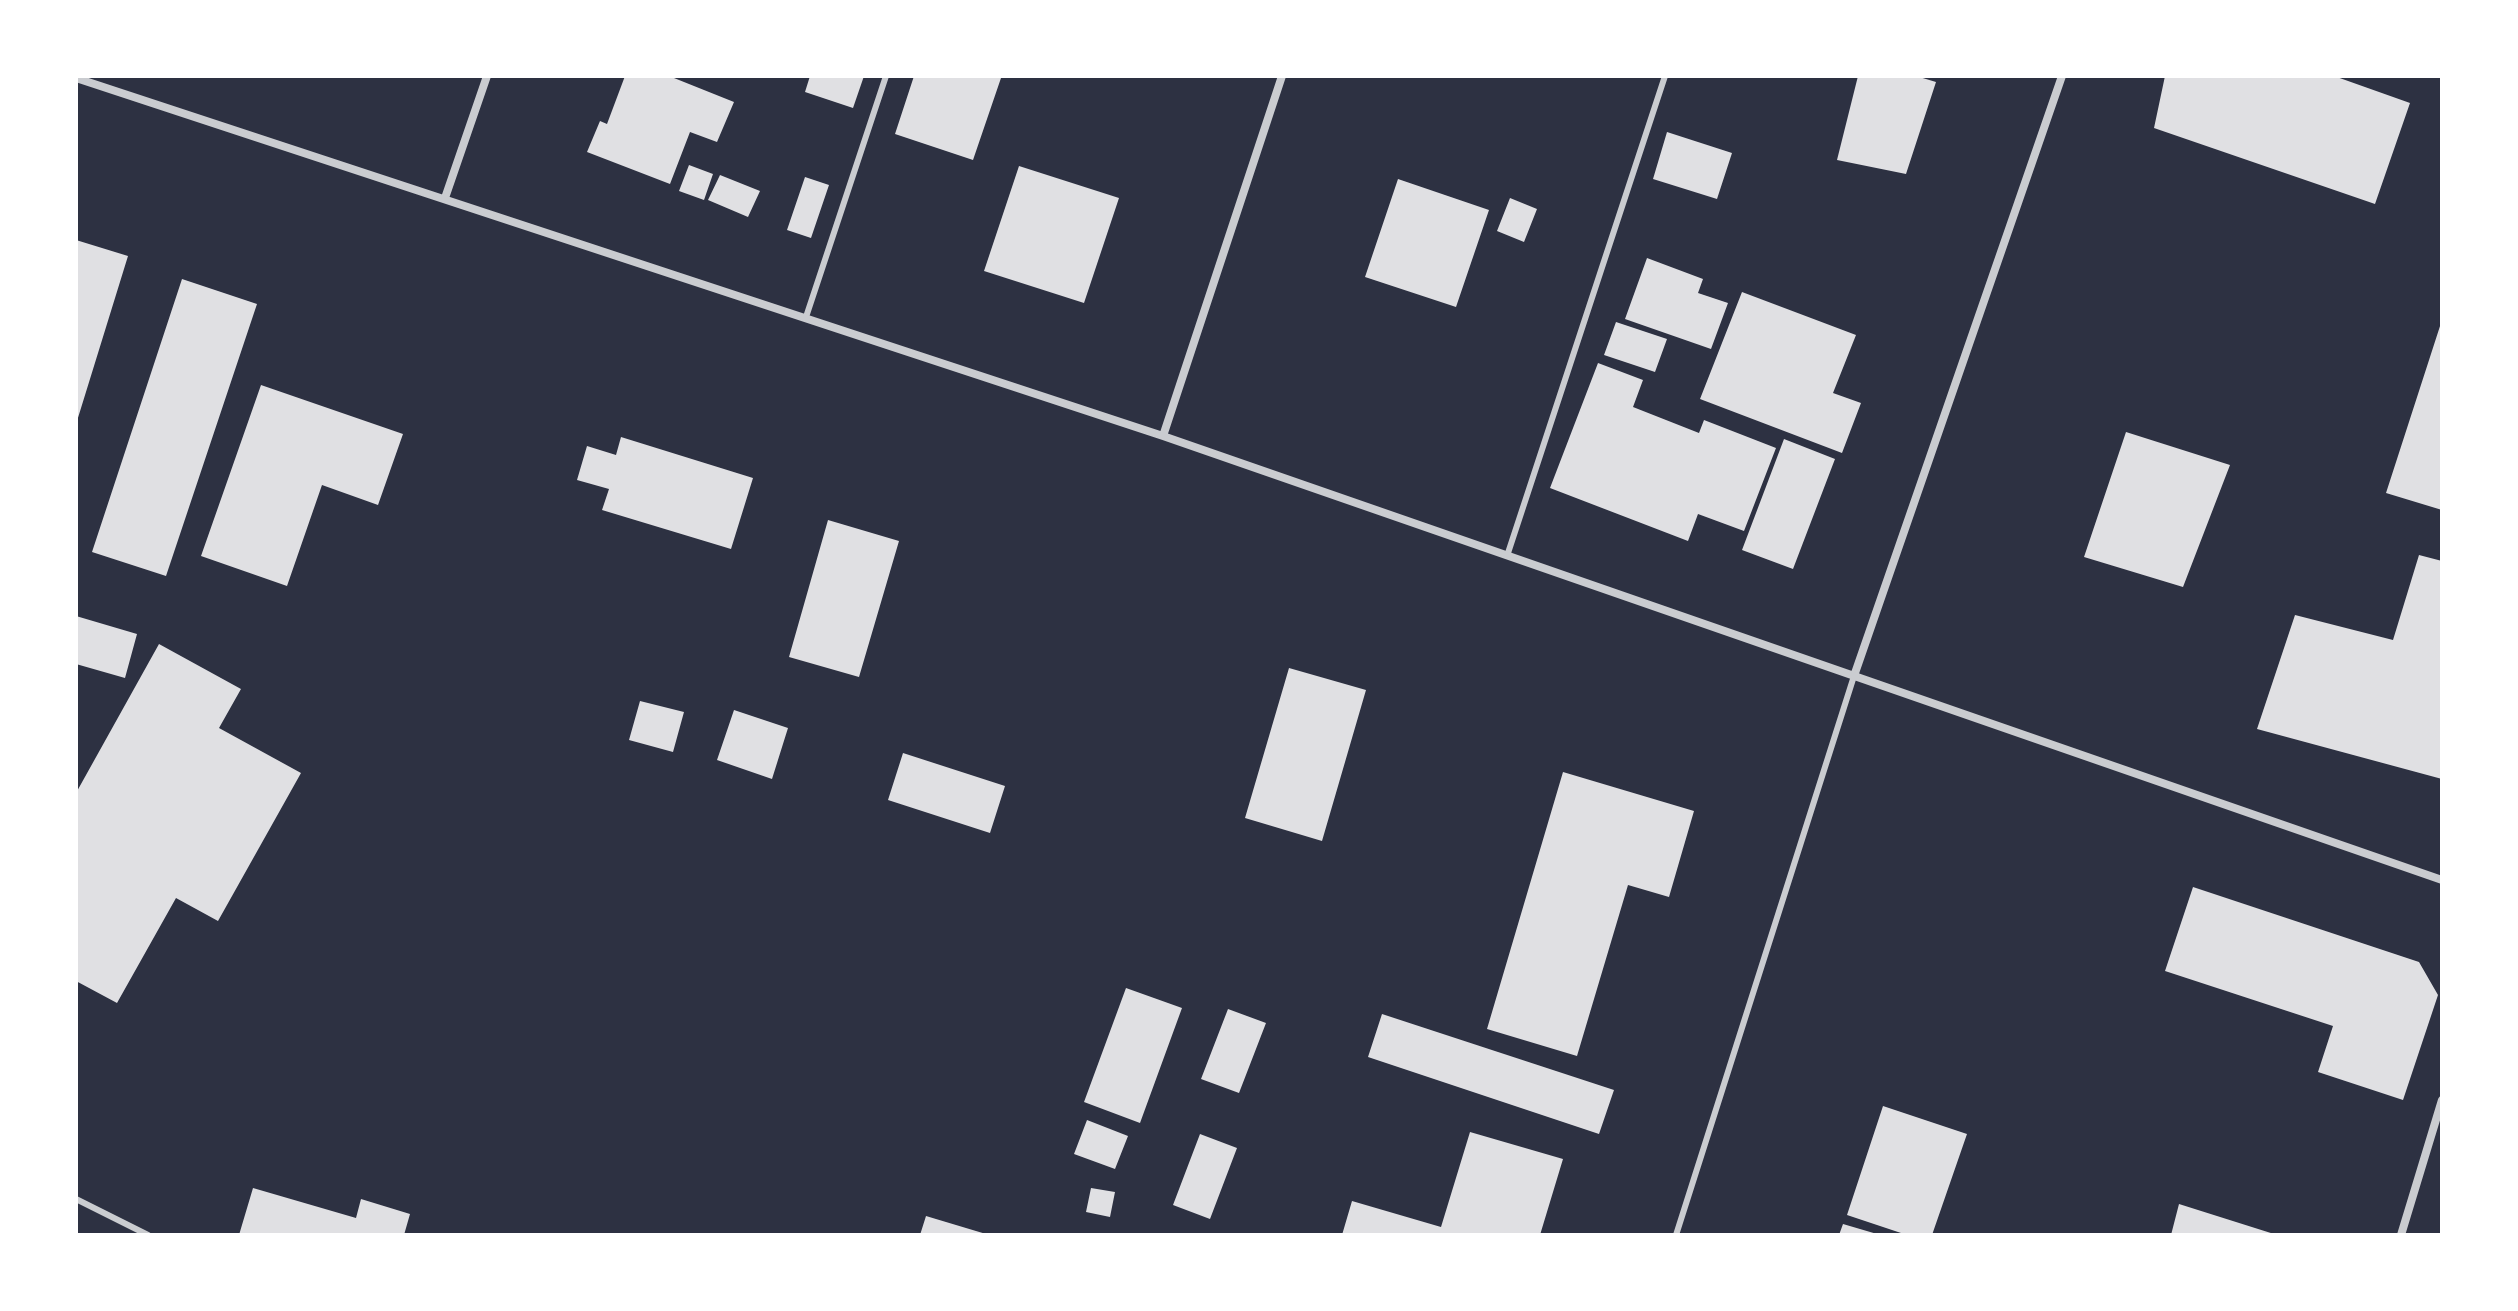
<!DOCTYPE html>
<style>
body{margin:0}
#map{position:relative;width:2518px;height:1311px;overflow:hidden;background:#2d3142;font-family:Quicksand,sans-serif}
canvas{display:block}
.frame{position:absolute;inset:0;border:78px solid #fff;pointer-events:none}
</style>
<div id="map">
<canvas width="2518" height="1311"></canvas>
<div class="frame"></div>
</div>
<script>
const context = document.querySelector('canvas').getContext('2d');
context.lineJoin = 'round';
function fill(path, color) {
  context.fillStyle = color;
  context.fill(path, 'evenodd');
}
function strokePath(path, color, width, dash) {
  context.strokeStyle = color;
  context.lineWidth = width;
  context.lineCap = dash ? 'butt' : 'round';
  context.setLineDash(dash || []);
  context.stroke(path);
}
fill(new Path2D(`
 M625,76H669L734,102L717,142L690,132L670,184L587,152L600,121L607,124Z
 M810,76H864L853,108L805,92Z
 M914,76L1001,78L973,160L895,134Z
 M1858,76H1916L1936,82L1906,174L1837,160Z
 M2165,76H2334L2410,103L2375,204L2154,128Z
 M1667,132L1732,153L1717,199L1653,179Z
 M689,165L713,174L704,200L679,191Z
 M1019,166L1119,198L1084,303L984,271Z
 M720,175L760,191L748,217L708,200Z
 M805,177L829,185L811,238L787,230Z
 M1398,179L1489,210L1456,307L1365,277Z
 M1510,198L1537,209L1524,242L1497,231Z
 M76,240L128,256L77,421H76Z
 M1647,258L1703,279L1698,293L1728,303L1711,349L1625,319Z
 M182,279L257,304L166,576L92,552Z
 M1742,292L1856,335L1833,393L1861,403L1842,453L1700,399Z
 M1616,322L1667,339L1655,372L1604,355Z
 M2441,323H2442V510L2386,493Z
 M1598,363L1643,380L1633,407L1699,433L1704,420L1776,448L1744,531L1698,514L1688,541L1550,488Z
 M261,385L403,434L378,505L322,485L287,586L201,556Z
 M2126,432L2230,465L2183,587L2084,557Z
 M621,437L753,478L731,549L602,510L609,489L577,480L587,446L616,455Z
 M1784,439L1835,459L1793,569L1742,550Z
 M828,520L899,541L859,677L789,657Z
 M2419,555L2442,561V779L2257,729L2295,615L2393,640Z
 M76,616L137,634L125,678L76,664Z
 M159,644L241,689L219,728L301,773L218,921L176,898L117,1003L76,981V793Z
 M1289,668L1366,690L1322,841L1245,818Z
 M640,701L684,712L673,752L629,740Z
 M734,710L788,728L772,779L717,760Z
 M903,753L1005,786L990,833L888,800Z
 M1563,772L1694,811L1669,897L1628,885L1577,1056L1487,1029Z
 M2193,887L2419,962L2438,995L2403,1100L2318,1072L2333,1026L2165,971Z
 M1126,988L1182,1008L1140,1123L1084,1102Z
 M1228,1009L1266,1023L1239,1093L1201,1079Z
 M1382,1014L1614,1090L1599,1134L1368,1057Z
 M1883,1106L1967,1134L1932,1235H1907L1847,1215Z
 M1087,1120L1128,1136L1115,1169L1074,1154Z
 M1470,1132L1563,1159L1540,1235H1342L1352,1201L1441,1227Z
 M1200,1134L1237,1148L1210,1219L1173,1205Z
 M253,1188L356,1218L361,1199L410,1214L404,1235H239Z
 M1091,1188L1115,1192L1110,1217L1086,1212Z
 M2179,1204L2274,1234V1235H2171Z
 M926,1216L986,1234V1235H920Z
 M1843,1224L1877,1234V1235H1839Z`), '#e0e0e3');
strokePath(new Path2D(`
 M806,317L886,76
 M1507,556L1665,76
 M76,1199L148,1235
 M1676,1235L1854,676`), '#caccd0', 6);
strokePath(new Path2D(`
 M76,78L1163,436L2442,880
 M445,198L487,76
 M1163,436L1282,76
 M1854,676L2062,76
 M2401,1235L2442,1100`), '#caccd0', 8);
</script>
